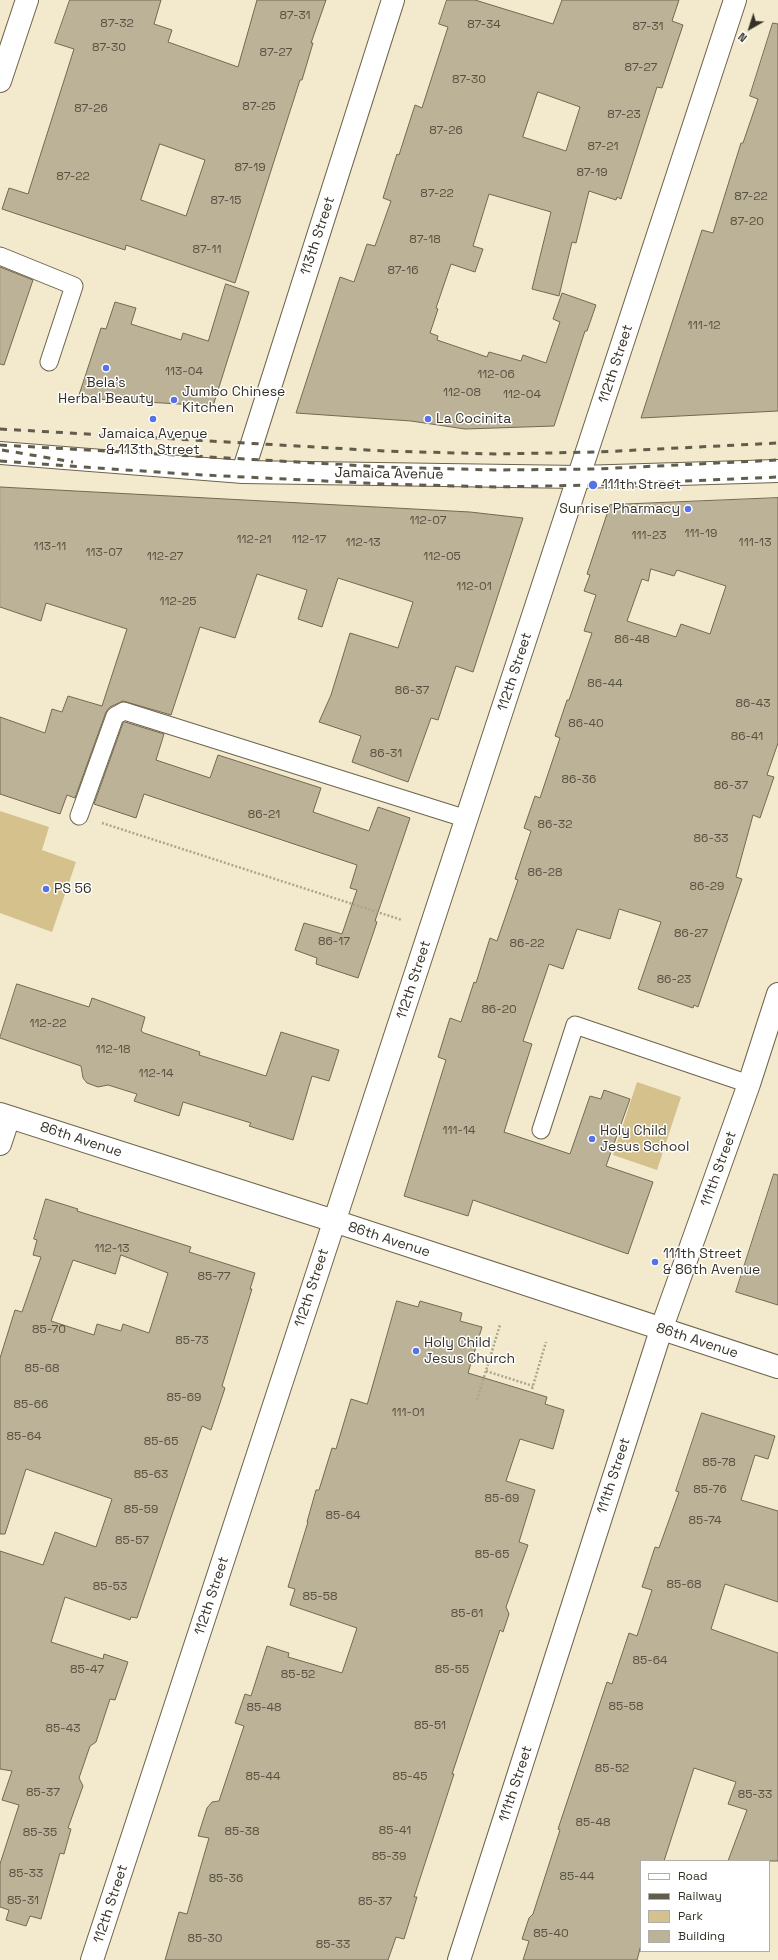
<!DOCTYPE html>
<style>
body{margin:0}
#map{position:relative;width:778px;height:1960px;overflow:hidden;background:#f3e9cd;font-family:"Space Grotesk",sans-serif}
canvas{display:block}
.legend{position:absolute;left:640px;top:1860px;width:130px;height:92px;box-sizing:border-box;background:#fff;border:1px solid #aeada8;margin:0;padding:5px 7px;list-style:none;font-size:12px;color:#353126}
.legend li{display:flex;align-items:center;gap:8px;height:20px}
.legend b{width:20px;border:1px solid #aeada8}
.north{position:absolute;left:730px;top:8px;width:40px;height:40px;-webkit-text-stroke:3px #fff;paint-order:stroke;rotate:219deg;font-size:11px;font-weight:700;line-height:16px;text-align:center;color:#353126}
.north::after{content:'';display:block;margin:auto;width:14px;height:18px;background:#353126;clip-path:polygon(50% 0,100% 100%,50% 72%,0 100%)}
</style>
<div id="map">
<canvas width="778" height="1960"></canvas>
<ul class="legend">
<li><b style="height:5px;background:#fff"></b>Road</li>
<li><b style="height:5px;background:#625c4d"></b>Railway</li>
<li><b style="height:11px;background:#d5c18c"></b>Park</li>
<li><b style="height:11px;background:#bcb297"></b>Building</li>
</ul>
<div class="north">N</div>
</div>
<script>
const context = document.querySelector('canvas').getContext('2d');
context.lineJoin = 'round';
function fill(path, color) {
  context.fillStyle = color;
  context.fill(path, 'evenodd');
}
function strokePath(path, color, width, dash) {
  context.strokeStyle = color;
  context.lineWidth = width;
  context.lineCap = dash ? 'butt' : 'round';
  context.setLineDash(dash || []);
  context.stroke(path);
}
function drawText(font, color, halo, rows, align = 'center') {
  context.font = font + ' "Space Grotesk",sans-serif';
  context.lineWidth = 3;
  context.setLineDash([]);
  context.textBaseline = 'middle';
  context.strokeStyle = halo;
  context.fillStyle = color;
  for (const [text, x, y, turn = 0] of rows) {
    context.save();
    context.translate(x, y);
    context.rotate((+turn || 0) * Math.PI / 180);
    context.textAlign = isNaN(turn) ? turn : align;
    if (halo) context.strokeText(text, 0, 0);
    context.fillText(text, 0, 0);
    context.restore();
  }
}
fill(new Path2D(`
 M0,811L49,827L42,850L76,862L52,932L0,913Z
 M637,1082L681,1097L657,1170L613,1155Z`), '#d5c18c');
const building = new Path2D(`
 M70,0H161L154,24L172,30L168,42L238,67L257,0H326L311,43H313L302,80H300L235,283L126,245L125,250L2,209L9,188L28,194L74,49L55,43ZM160,144L205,160L186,216L141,200Z
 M447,0H475L553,24L562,0H679L672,21L683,25L662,88L657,87L621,199L617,197L616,200L589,191L576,243L572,242L559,296L532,289L551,212L489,194L473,246L483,249L475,272L451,264L436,308L438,309L430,333L438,336L437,340L487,357L489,352L521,361L523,355L546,363L560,322L553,319L562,293L596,305L587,331H585L554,426L465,429L411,421L296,413L340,277L354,282L367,244L375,246L391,201L383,198L397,154L399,155L415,105L422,108L448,27L439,24ZM538,92L580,107L566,151L523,137Z
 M773,23L778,24V411L641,418L702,230L713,233L741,143H743L758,99L750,96Z
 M0,267L33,280L4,365L0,364Z
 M226,284L249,292L213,406L78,398L101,328L106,329L115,302L136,308L131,324L181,340L183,333L208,341Z
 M0,487L470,512L523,518L473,672L456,666L438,720L431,718L408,782L352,762L361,736L319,722L331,695L350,633L398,648L413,602L338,578L322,627L298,619L307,590L257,574L235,638L200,627L171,715L123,701L110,707L106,712L75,798L67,795L60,814L0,794V717L45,733L52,709L62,712L68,696L102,706L127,629L46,603L41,621L0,607Z
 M778,498V743L767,775L774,777L760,818L753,815L736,877L742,879L698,1007L694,1005L693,1008L638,989L661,922L619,909L610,939L577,929L563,969L549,964L523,1041L532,1044L504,1132L570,1154L590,1096L601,1099L604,1090L630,1099L606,1166L653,1182L628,1254L473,1200L468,1216L404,1196L446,1060L438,1057L450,1018L461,1022L474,982L476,983L490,938L497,941L518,880L515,879L531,831L524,828L535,796L540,798L560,738L555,736L567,700H569L592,633L584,631L596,595L584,591L590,575L587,574L610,505ZM651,569L674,576L677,570L726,586L710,634L681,624L676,637L627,621L642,579L648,581Z
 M125,722L164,734L156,760L210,778L218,755L321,788L313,812L369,831L378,807L410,818L375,921L377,922L358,978L316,964L317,958L295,950L304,923L342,934L357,890L350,888L357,865L144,794L136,818L94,804L123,723Z
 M17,984L89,1007L92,998L145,1017L141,1031L144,1033L200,1052L199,1055L266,1076L281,1032L339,1050L329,1081L312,1076L293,1140L249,1126L251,1123L183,1102L179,1116L134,1101L137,1094L108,1085L98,1087L87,1083L83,1078L81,1066L0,1038Z
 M774,1174L778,1175V1305L736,1292Z
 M46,1199L78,1209L77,1211L191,1247L189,1252L255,1273L250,1289H252L222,1386L225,1388L211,1430L202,1426L137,1618L131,1617L130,1620L65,1597L51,1642L103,1659L104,1654L128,1662L115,1700L110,1699L96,1742L90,1746L79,1778L83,1786L68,1828L71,1829L64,1854L60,1853L41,1919L30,1916L26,1926L6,1920L9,1910L0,1907V1864L19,1805L2,1800L12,1771L0,1769V1551L43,1565L55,1532L96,1547L112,1499L26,1469L5,1534H0V1358L15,1310L22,1312L41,1257L33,1255L37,1240L34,1239ZM121,1255L168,1273L149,1333L123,1324L121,1331L97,1324L94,1335L51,1321L73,1260L115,1274Z
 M397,1301L418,1307L420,1301L462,1313L460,1321L482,1327L468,1373L547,1397L545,1404L564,1410L553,1449L520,1439L506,1481L535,1490L519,1542L528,1545L506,1607L509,1614L503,1632L500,1630L452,1774H454L414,1897H417L404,1939L396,1937L388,1960H165L179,1912L187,1914L209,1838L198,1836L207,1808L212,1802L219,1801L244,1726L235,1723L245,1694L251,1696L267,1646L289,1653L288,1657L342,1673L357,1628L290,1605L295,1589L288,1587L308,1522H307L316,1490H319L332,1448L336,1449L351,1399L367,1404Z
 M702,1413L775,1436L768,1459L755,1455L741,1500L778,1511V1602L725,1584L711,1629L778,1653V1861H728L747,1810L728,1804L736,1782L694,1768L664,1861H641V1945L637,1960H523L529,1941L522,1939L529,1918L533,1914L560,1830L558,1829L607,1682L612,1684L629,1633L637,1636L652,1590L642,1587L655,1547L659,1548L679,1492L676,1491Z`);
fill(building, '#bcb297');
strokePath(building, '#726950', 1);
const lane = new Path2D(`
 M0,256L74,286L49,362
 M79,816L115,716L124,711L467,819
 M541,1130L575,1025L749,1084`);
const street = new Path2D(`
 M0,81L27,0
 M243,472L393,0
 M0,1114L334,1221L778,1367
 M0,1144L9,1117
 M92,1960L735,0
 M459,1960L661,1330L749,1084L778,994`);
const secondary = new Path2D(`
 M0,453L243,472L579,477L778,471`);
strokePath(lane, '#6d644b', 19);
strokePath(street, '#6d644b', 24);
strokePath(secondary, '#6d644b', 24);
strokePath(new Path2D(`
 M102,823L402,920
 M486,1371L533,1386
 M532,1389L546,1342
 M477,1400L500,1325`), '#aca48f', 2.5, [2, 2]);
strokePath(lane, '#fff', 17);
strokePath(street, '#fff', 22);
strokePath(secondary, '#fff', 22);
strokePath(new Path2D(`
 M0,429L384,451L495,454L598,452L778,443
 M0,445L384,467L495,470L597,469L778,460
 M2,450L73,462
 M0,461L184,474L384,484L496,487L596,485L778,477`), '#625c4d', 3, [7, 7]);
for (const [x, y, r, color] of [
 [106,368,4,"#5672e7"],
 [174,400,4,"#5672e7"],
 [153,419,4,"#5672e7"],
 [428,419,4,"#5672e7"],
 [593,485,5,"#5672e7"],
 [688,509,4,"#5672e7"],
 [46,889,4,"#5672e7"],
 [592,1139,4,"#5672e7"],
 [655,1262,4,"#5672e7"],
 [416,1351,4,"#5672e7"]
]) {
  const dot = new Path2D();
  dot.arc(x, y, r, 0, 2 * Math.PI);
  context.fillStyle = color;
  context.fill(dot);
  strokePath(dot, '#fff', 1.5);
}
drawText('12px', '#575142', null, [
 ["87-31",295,16],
 ["87-32",117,24],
 ["87-34",484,25],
 ["87-31",648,27],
 ["87-30",109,48],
 ["87-27",276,53],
 ["87-27",641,68],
 ["87-30",469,80],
 ["87-25",259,107],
 ["87-26",91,109],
 ["87-23",624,115],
 ["87-26",446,131],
 ["87-21",603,147],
 ["87-19",250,168],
 ["87-19",592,173],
 ["87-22",73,177],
 ["87-22",437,194],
 ["87-22",751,197],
 ["87-15",226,201],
 ["87-20",747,222],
 ["87-18",425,240],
 ["87-11",207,250],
 ["87-16",403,271],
 ["111-12",704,326],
 ["113-04",184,372],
 ["112-06",496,375],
 ["112-08",462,393],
 ["112-04",522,395],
 ["112-07",428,521],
 ["111-19",701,534],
 ["111-23",649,536],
 ["112-21",254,540],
 ["112-17",309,540],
 ["112-13",363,543],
 ["111-13",755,543],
 ["113-11",50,547],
 ["113-07",104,553],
 ["112-27",165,557],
 ["112-05",442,557],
 ["112-01",474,587],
 ["112-25",178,602],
 ["86-48",632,640],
 ["86-44",605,684],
 ["86-37",412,691],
 ["86-43",753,704],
 ["86-40",586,724],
 ["86-41",747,737],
 ["86-31",386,754],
 ["86-36",579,780],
 ["86-37",731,786],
 ["86-21",264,815],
 ["86-32",555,825],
 ["86-33",711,839],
 ["86-28",545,873],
 ["86-29",707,887],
 ["86-27",691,934],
 ["86-17",334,942],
 ["86-22",527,944],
 ["86-23",674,980],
 ["86-20",499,1010],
 ["112-22",48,1024],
 ["112-18",113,1050],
 ["112-14",156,1074],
 ["111-14",459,1131],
 ["112-13",112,1249],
 ["85-77",214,1277],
 ["85-70",49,1330],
 ["85-73",192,1341],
 ["85-68",42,1369],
 ["85-69",184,1398],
 ["85-66",31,1405],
 ["111-01",408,1413],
 ["85-64",24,1437],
 ["85-65",161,1442],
 ["85-78",719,1463],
 ["85-63",151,1475],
 ["85-76",710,1490],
 ["85-69",502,1499],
 ["85-59",141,1510],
 ["85-64",343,1516],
 ["85-74",705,1521],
 ["85-57",132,1541],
 ["85-65",492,1555],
 ["85-68",684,1585],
 ["85-53",110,1587],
 ["85-58",320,1597],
 ["85-61",467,1614],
 ["85-64",650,1661],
 ["85-47",87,1670],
 ["85-55",452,1670],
 ["85-52",298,1675],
 ["85-58",626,1707],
 ["85-48",264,1708],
 ["85-51",430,1726],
 ["85-43",63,1729],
 ["85-52",612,1769],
 ["85-44",263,1777],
 ["85-45",410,1777],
 ["85-37",43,1793],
 ["85-33",755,1795],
 ["85-48",593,1823],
 ["85-41",395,1831],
 ["85-38",242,1832],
 ["85-35",40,1833],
 ["85-39",389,1857],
 ["85-33",26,1874],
 ["85-44",577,1877],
 ["85-36",226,1879],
 ["85-31",23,1901],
 ["85-37",375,1902],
 ["85-40",551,1934],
 ["85-30",205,1939],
 ["85-33",333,1945]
]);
drawText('14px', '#353126', '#fff', [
 ["113th Street",318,236,-72],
 ["112th Street",616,364,-72],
 ["Jamaica Avenue",389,474,1],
 ["112th Street",515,672,-72],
 ["112th Street",414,980,-72],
 ["86th Avenue",81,1140,18],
 ["111th Street",719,1169,-70],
 ["86th Avenue",389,1240,18],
 ["112th Street",312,1288,-72],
 ["86th Avenue",697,1341,18],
 ["111th Street",614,1476,-72],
 ["112th Street",212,1596,-72],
 ["111th Street",516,1784,-72],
 ["112th Street",111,1904,-72]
]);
drawText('14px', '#353126', '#fff', [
 ["Bela's",106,383,"center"],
 ["Herbal Beauty",106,399,"center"],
 ["Jumbo Chinese",182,392],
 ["Kitchen",182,408],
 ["La Cocinita",436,419],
 ["Jamaica Avenue",153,434,"center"],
 ["& 113th Street",153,450,"center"],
 ["111th Street",602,485],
 ["Sunrise Pharmacy",680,509,"right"],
 ["PS 56",54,889],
 ["Holy Child",600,1131],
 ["Jesus School",600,1147],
 ["111th Street",663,1254],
 ["& 86th Avenue",663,1270],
 ["Holy Child",424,1343],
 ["Jesus Church",424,1359]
], 'left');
</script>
